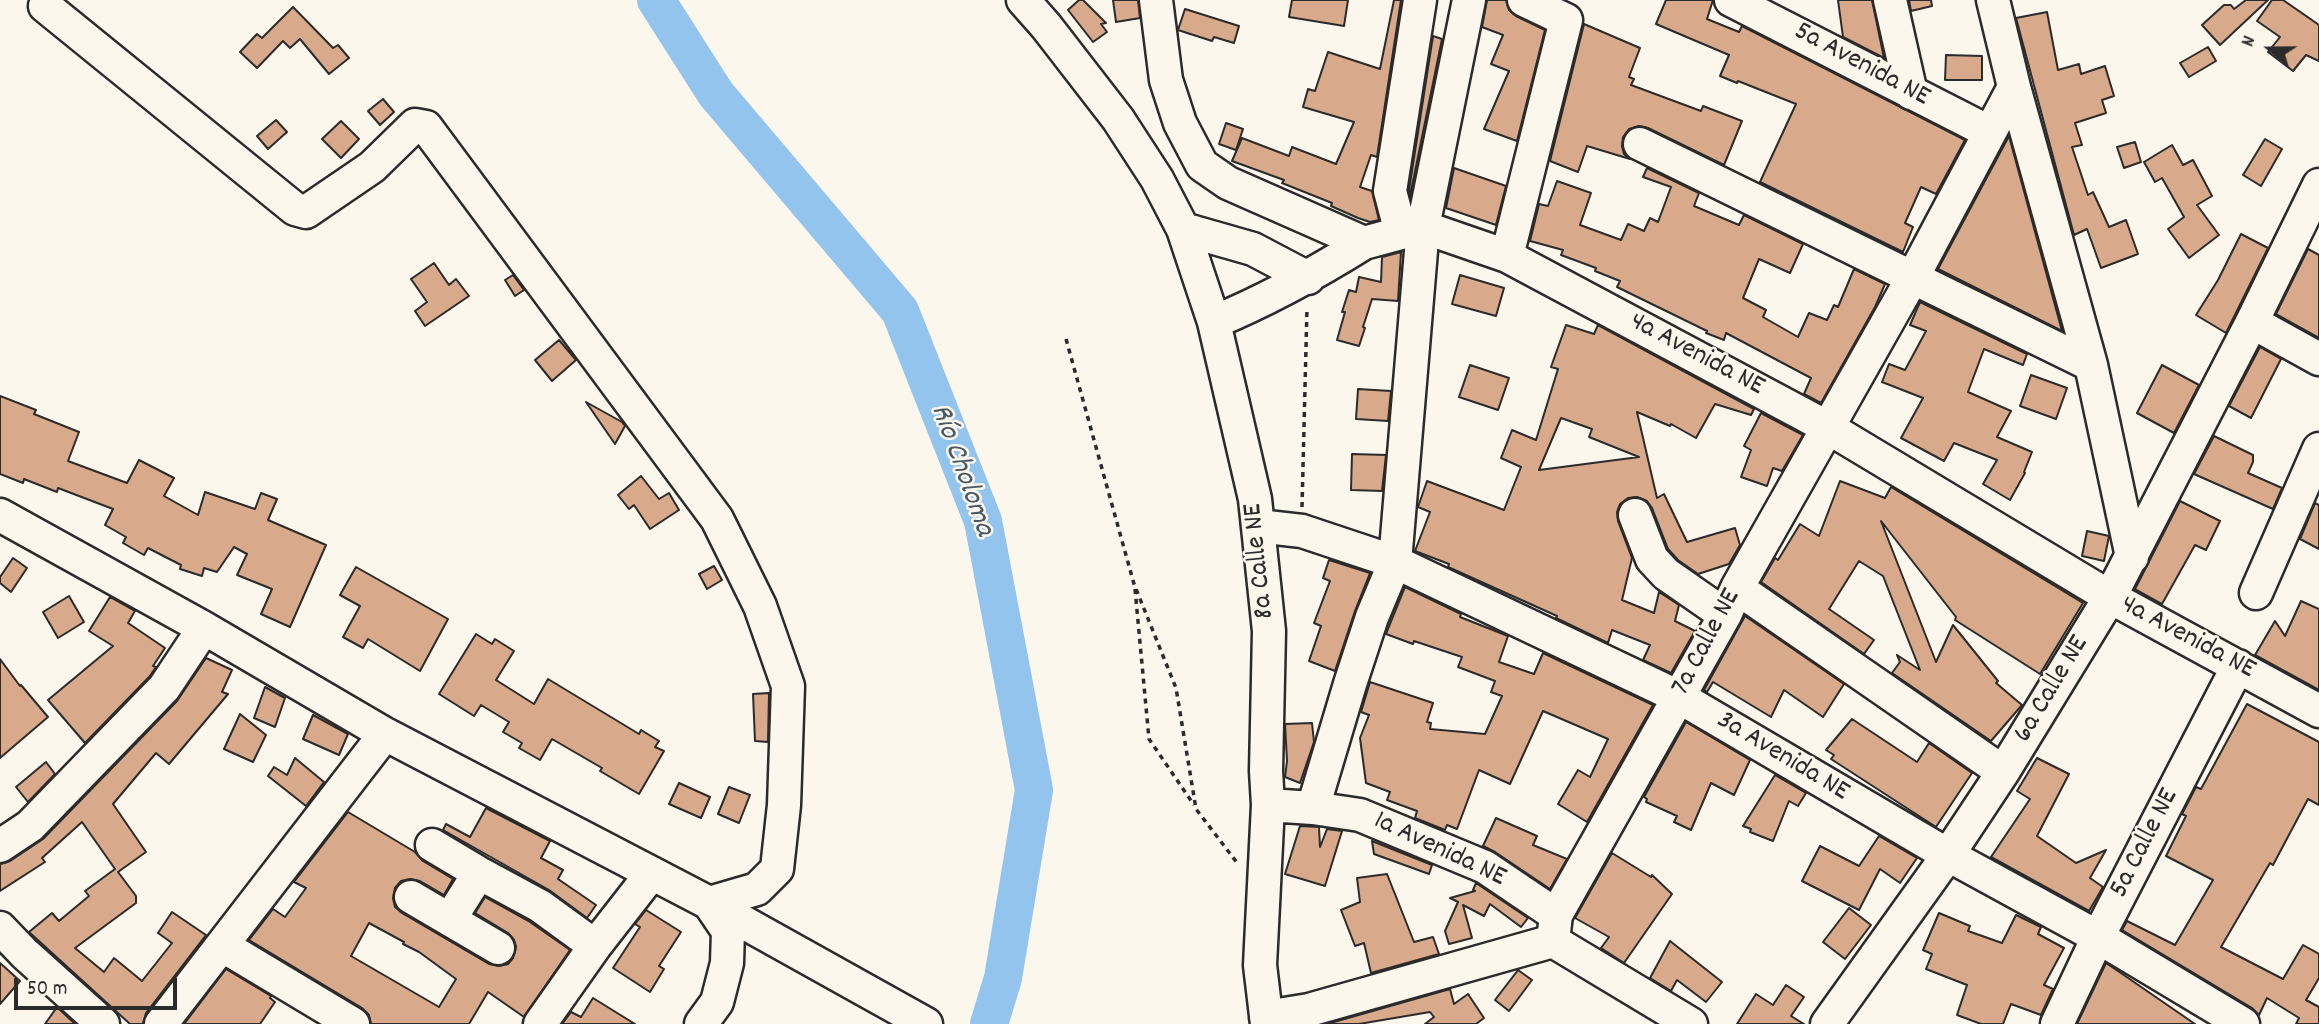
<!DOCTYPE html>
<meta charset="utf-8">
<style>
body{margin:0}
#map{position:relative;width:2319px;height:1024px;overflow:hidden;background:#fbf7ec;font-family:Dekko,sans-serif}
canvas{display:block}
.north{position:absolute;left:2235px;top:14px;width:70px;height:70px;-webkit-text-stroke:5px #fbf7ec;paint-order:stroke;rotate:290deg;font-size:19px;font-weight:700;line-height:28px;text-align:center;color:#2b2b2b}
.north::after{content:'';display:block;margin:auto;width:24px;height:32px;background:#2b2b2b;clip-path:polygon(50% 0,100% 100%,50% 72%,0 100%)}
.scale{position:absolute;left:14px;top:978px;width:163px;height:32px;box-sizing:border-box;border:4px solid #2b2b2b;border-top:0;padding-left:9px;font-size:21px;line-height:24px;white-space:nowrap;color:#2b2b2b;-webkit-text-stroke:5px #fbf7ec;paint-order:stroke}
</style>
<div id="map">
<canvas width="2319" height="1024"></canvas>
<div class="north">N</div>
<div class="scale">50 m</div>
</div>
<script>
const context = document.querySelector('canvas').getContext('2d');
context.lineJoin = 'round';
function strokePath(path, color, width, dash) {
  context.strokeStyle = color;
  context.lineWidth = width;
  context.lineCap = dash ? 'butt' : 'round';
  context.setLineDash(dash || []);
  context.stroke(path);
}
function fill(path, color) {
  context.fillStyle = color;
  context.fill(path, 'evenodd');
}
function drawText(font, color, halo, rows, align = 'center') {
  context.font = font + ' Dekko,sans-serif';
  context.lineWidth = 5;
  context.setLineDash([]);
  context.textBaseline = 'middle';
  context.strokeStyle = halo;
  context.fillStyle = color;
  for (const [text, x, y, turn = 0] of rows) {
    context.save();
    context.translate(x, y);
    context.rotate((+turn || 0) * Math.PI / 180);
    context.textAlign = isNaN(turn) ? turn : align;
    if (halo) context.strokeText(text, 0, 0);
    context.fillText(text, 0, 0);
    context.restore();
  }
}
strokePath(new Path2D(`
 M656,0L716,94L900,311L983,521L1034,790L1003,978L989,1024`), '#92c4ee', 38);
const building = new Path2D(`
 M1079,0H1083L1106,23L1101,24L1107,32L1093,42L1068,10Z
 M1113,0H1138L1140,18L1116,22Z
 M1292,0H1348L1344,26L1289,17Z
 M1394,0H1401L1377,157L1371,155L1360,187L1372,191L1379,220L1370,222L1358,218L1331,206L1332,203L1282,183L1284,180L1232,161L1242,138L1289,156L1292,147L1336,164L1354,122L1303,107L1308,89L1315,91L1328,52L1380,69Z
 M1487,0H1506L1509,10L1516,16L1545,30L1517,141L1484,129L1509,71L1491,64L1503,35L1482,27Z
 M1666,0H1713L1707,19L1739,32L1742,26L1965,140L1936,194L1921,187L1905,223L1913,227L1903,252L1760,182L1796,104L1738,81L1737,83L1720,76L1729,55L1656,24Z
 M1838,0H1872L1884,58L1843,37Z
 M1909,0H1931L1932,6L1911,11Z
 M2246,0H2268L2220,45L2202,25L2224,5H2231L2234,9Z
 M2272,0H2283L2319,25V61L2306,55L2293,71L2268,52L2280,37L2257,21Z
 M293,7L333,48L338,45L349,58L329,74L300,39L290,48L283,41L257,68L240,52L257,34L262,38Z
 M1185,9L1239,26L1234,43L1214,37L1212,41L1178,30Z
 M2047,12L2058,70L2079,64L2081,74L2105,66L2114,96L2102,100L2106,113L2075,123L2082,145L2072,147L2088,195L2093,192L2109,227L2126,220L2138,254L2101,268L2087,229L2074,235L2016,18Z
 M1584,24L1640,48L1629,77L1634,79L1631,85L1701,111L1703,106L1742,121L1724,165L1648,128L1639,126L1629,129L1623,137L1622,146L1624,154L1630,159L1587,146L1578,172L1550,161Z
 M1433,36L1442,39L1410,196L1409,190Z
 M2208,47L2216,61L2189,77L2180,63Z
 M1946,55L1982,56V80H1945Z
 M383,99L394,112L380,125L368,111Z
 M276,120L287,132L268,149L257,136Z
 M341,121L359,139L341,158L322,139Z
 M1226,123L1243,129L1236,150L1219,144Z
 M2009,136L2062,331L1938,269Z
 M2265,139L2282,149L2261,186L2243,175Z
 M2135,142L2141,162L2124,168L2117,147Z
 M2172,145L2183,165L2193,160L2212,196L2197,205L2219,235L2189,258L2168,229L2184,217L2162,178L2155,182L2144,162Z
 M1454,168L1506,186L1496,225L1446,208Z
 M1647,168L1699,193L1694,206L1739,225L1744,215L1803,244L1790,273L1759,259L1743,298L1766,310L1763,317L1798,337L1809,313L1827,320L1834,305L1838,307L1854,269L1885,284L1875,307L1821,403L1804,394L1811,378L1726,333L1724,340L1706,333L1707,331L1617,287L1620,281L1595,271L1596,268L1561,255L1563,250L1530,241L1539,204L1548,206L1557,181L1591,193L1580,225L1621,240L1628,224L1644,231L1650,218L1658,222L1671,187L1643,177Z
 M2241,234L2268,248L2226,333L2196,315L2218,280Z
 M2308,249L2319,255V338L2276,314Z
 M1401,252L1398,301L1372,299L1363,327L1365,328L1359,346L1337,340L1345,312H1342L1349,290L1356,292L1359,277L1381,282L1382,257Z
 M434,263L449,285L456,279L469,296L425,326L415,311L427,302L411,279Z
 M513,275L524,290L515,296L505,280Z
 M1460,275L1504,288L1496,316L1452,304Z
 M1920,302L2027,354L2023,365L1984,349L1968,392L2011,411L1997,437L2032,452L2024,472L2025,473L2010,500L1983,484L1997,460L1954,443L1944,461L1901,438L1923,398L1882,382L1889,364L1905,370L1926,331L1910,325Z
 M1566,325L1594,334L1598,325L1754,409L1751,415L1715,404L1696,438L1671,424L1670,426L1637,412L1657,498L1664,494L1687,542L1735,528L1740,545L1729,564L1698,574L1678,560L1668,549L1652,508L1647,501L1637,497L1628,498L1620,504L1617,512L1618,521L1632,558L1622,600L1654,613L1659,592L1679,605L1675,621L1695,631L1671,673L1643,660L1650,645L1612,630L1608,643L1556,618L1557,616L1448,567L1449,564L1415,551L1430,512L1418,507L1427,481L1504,510L1521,467L1501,458L1512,430L1536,440L1558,369L1551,367ZM1561,418L1592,429L1589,437L1639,457L1539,470Z
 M559,340L576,360L552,381L535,360Z
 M2260,347L2281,359L2251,418L2229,406Z
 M1470,365L1509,378L1498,410L1459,397Z
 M2162,365L2199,385L2174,433L2137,413Z
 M2031,375L2067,388L2056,419L2020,406Z
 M1358,389L1391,391L1388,421L1356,419Z
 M0,396L36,410L34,414L79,432L68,461L127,483L139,460L174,478L164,496L198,515L205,492L255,509L261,493L277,499L268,520L326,545L290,627L261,614L272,589L237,575L247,554L234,547L217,572L204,568L202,576L180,569L181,565L148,548L144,555L123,543L126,537L105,525L113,509L58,488L57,492L24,479L23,483L0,474Z
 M586,402L622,422L625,426L615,444Z
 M1761,413L1803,435L1782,471L1773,468L1767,486L1741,477L1751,450L1744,446Z
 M2214,436L2253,455V462L2248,473L2282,488L2273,509L2194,474Z
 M1352,454L1386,455L1382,491L1351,490Z
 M641,476L659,499L669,493L679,510L650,529L634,505L629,509L618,495Z
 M1840,481L1885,498L1891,487L2083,603L2040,674L1955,620L1956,617L1881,521L1936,662L1953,625L1998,681L1996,683L2022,705L1991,741L1892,673L1900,662L1897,655L1920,670L1883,576L1859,561L1829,609L1874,640L1864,654L1761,582L1775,558L1778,560L1800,524L1819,536Z
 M2180,501L2220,521L2206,550L2195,545L2162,604L2135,589Z
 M2315,503L2319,505V549L2300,539Z
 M2087,531L2109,536L2104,561L2082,556Z
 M13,558L27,568L11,592L0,583V577Z
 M1329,560L1370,573L1355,611L1335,671L1309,661L1321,626L1314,623L1330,581L1323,578Z
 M714,566L722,580L707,589L699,574Z
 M356,567L448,619L420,671L368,639L363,648L343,637L360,606L340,595Z
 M1405,587L1461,614L1460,617L1508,636L1499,662L1534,674L1543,653L1653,705L1587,822L1558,804L1578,770L1590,777L1608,739L1543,711L1510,784L1479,770L1457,829L1447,825L1445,830L1415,818L1417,811L1387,800L1390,792L1366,783L1360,738L1369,715L1361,712L1370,682L1433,703L1427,722L1431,723L1430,729L1485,734L1502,696L1491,692L1495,681L1458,667L1462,657L1414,641L1413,644L1386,634Z
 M69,596L84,622L58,638L43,612Z
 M110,597L135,611L128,623L165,648L153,666L156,667L150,676L85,743L48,700L113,646L89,631Z
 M2301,601L2319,609V690L2255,655L2275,621L2285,636Z
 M1745,616L1844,684L1823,717L1784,690L1771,717L1713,682L1707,692L1704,690Z
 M476,634L492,644L495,639L514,651L496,680L534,704L548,679L639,734L641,730L659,741L655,747L664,751L639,794L600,771L602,768L552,739L540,760L519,748L522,743L503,732L509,722L481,705L474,716L439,694Z
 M206,658L232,670L222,692L228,694L169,764L156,753L113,804L146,852L118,872L136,896V903L75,948L104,972L114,958L142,981L172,943L158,933L172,912L206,935L146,1013L143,1024H130L29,932L52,913L59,921L89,896L85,891L115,869L82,822L42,858L45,862L0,891V864L10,861L43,839L177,701Z
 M0,659L20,686L21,685L48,717L0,758Z
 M265,687L285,698L275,727L254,718Z
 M769,693L768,742L755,741L753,694Z
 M2247,704L2319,742V805L2308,799L2273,865L2270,863L2221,947L2283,979L2303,945L2319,954V978L2306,1000L2319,1007V1024H2296L2299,1018L2267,998L2259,1015L2252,1008L2122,930L2127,921L2175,945L2213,880L2166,856L2186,816L2182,814L2196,787L2201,789Z
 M240,714L266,735L253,762L224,749Z
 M313,715L348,734L339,755L303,739Z
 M1852,719L1917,762L1929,743L1972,773L1936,827L1831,759L1834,755L1826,750Z
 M1686,722L1750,760L1734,795L1711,783L1691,830L1674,822L1677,816L1646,802L1647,799L1644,797Z
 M1312,723L1314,742L1300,783L1285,777L1287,761L1285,724Z
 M295,758L324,782L306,806L268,776L274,767L287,775Z
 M2037,758L2069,774L2037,836L2076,863L2106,850L2090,878L2103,887L2089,911L1991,857L2030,799L2017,791Z
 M46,762L55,774L28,802L16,787Z
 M1775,775L1806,793L1798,806L1789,801L1773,841L1750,832L1751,829L1743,826Z
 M679,783L710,797L701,818L669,804Z
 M729,787L750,795L739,823L718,814Z
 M486,808L550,841L541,858L563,870L558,879L596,905L587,918L549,890L443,830L446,824L470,837Z
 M348,812L415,852L423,861L453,879L444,895L420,881L410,879L401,881L395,888L393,898L395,907L402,913L489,964L499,966L508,964L513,958L516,947L514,940L508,933L475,913L485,897L530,922L570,950L524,1017L488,992L469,1024H371L369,1015L362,1008L249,940L273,909L285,917L306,888L294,882ZM369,923L404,942L403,944L419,952L456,979L439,1007L351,956Z
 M1496,818L1537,836L1533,845L1567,859L1550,889L1495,852L1483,846Z
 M1300,826L1319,827L1320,847L1327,829L1342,831L1325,886L1285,874Z
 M1879,836L1917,858L1900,883L1880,869L1859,910L1802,881L1820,846L1859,866Z
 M1372,841L1432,865L1429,874L1374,854Z
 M1612,853L1651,877L1652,875L1672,894L1624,963L1601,948L1609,937L1575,918Z
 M1387,874L1414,942L1433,937L1439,954L1371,973L1364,943L1355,946L1341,910L1360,902L1357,878Z
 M1476,883L1528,918L1521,927L1490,904L1484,916L1463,905L1472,938L1449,944L1445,931L1458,902L1450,898L1475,891L1473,890Z
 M1849,908L1871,925L1845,959L1823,942Z
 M646,910L681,932L659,966L664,969L650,992L613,968L640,927L635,924Z
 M1939,913L1970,926L1968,931L2002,943L2016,915L2041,927L2038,934L2064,948L2044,985L2053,989L2041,1015L2011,1004L2003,1024H1981L1957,1015L1967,985L1926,969L1932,954L1923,950Z
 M1670,941L1722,982L1706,1002L1677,980L1671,991L1650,978Z
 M0,963L20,981L0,1004Z
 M2106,963L2118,971L2195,1024H2077Z
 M226,969L271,996L270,998L275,1002L260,1024H184Z
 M1518,970L1532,980L1509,1011L1495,1000Z
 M1786,985L1804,997L1791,1016L1804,1024H1737L1756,994L1773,1005Z
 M1450,989L1454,1004L1468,994L1484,1018L1476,1024H1425L1434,1017L1430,1012L1359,1024H1327Z
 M593,998L635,1024H562L571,1012L581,1017Z
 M57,1007L75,1024H45Z`);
fill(building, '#d8a98a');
strokePath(building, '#2b2b2b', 2);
const minor = new Path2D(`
 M1023,0L1046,26L1118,119L1157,179L1183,229L1214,322L1255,499L1269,631L1266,771L1268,805L1260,965L1267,1024
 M1156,0L1166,80L1180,123L1202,165L1228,183L1364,243L1423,227L1507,256L1827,427L2110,597L2319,711
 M1731,0L1989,132
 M1890,0L1911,93
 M1993,0L2014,87L2091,365L2132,557
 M45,6L295,209L306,212L372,167L415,125L426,127L717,519L760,606L788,686L784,805L777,869L757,889L709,903L385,734
 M1640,144L2091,365
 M1183,229L1253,249L1308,278
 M1401,233L1390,191L1420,0
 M1507,256L1566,20L1524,0
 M1214,322C1267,300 1316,273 1364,243
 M2252,322L2319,359
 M0,515L204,628L385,734L161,1024
 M1635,515L1652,559L1666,574L1725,615
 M1258,526L1302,531L1395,562L1679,697L1948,855L2098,937L2243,1024
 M1737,588L2003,772
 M2256,593L2319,449
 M1268,805L1313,808L1350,684L1372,617L1395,562L1423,227L1469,0
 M1313,808L1360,815L1485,867L1556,915
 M432,845L479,873L540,906L595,946
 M0,846L30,826L164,688L204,628
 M411,897L498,948
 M709,903L926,1024
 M450,919L479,873
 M0,928L25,954L103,1024
 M1553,941L1691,1024
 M223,946L353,1024
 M1266,1017L1309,1010L1553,941L1556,915L1725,615L1737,588L1913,277L2014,87
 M540,1024L595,946L652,873
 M701,1024L717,1002L727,963L728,931L709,903
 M1827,1024L1948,855L2003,772L2110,597L2252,322L2319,185
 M2057,1024L2098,937L2238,666`);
strokePath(minor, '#2b2b2b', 37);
strokePath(new Path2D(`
 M1066,339L1134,584L1176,688L1196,809L1238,864
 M1302,507L1307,308
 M1135,589L1149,739L1194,805`), '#2b2b2b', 3.5, [5, 5]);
strokePath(minor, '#fbf7ec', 32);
drawText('28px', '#2b2b2b', '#fbf7ec', [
 ["5a Avenida NE",1861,66,28],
 ["4a Avenida NE",1696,356,28],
 ["8a Calle NE",1261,561,-96],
 ["4a Avenida NE",2187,639,28],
 ["7a Calle NE",1708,643,-62],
 ["6a Calle NE",2053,690,-59],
 ["3a Avenida NE",1782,758,31],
 ["5a Calle NE",2146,844,-63],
 ["1a Avenida NE",1439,851,25]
]);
drawText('italic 30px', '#4a5966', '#fbf7ec', [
 ["Río Choloma",960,471,70]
]);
</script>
